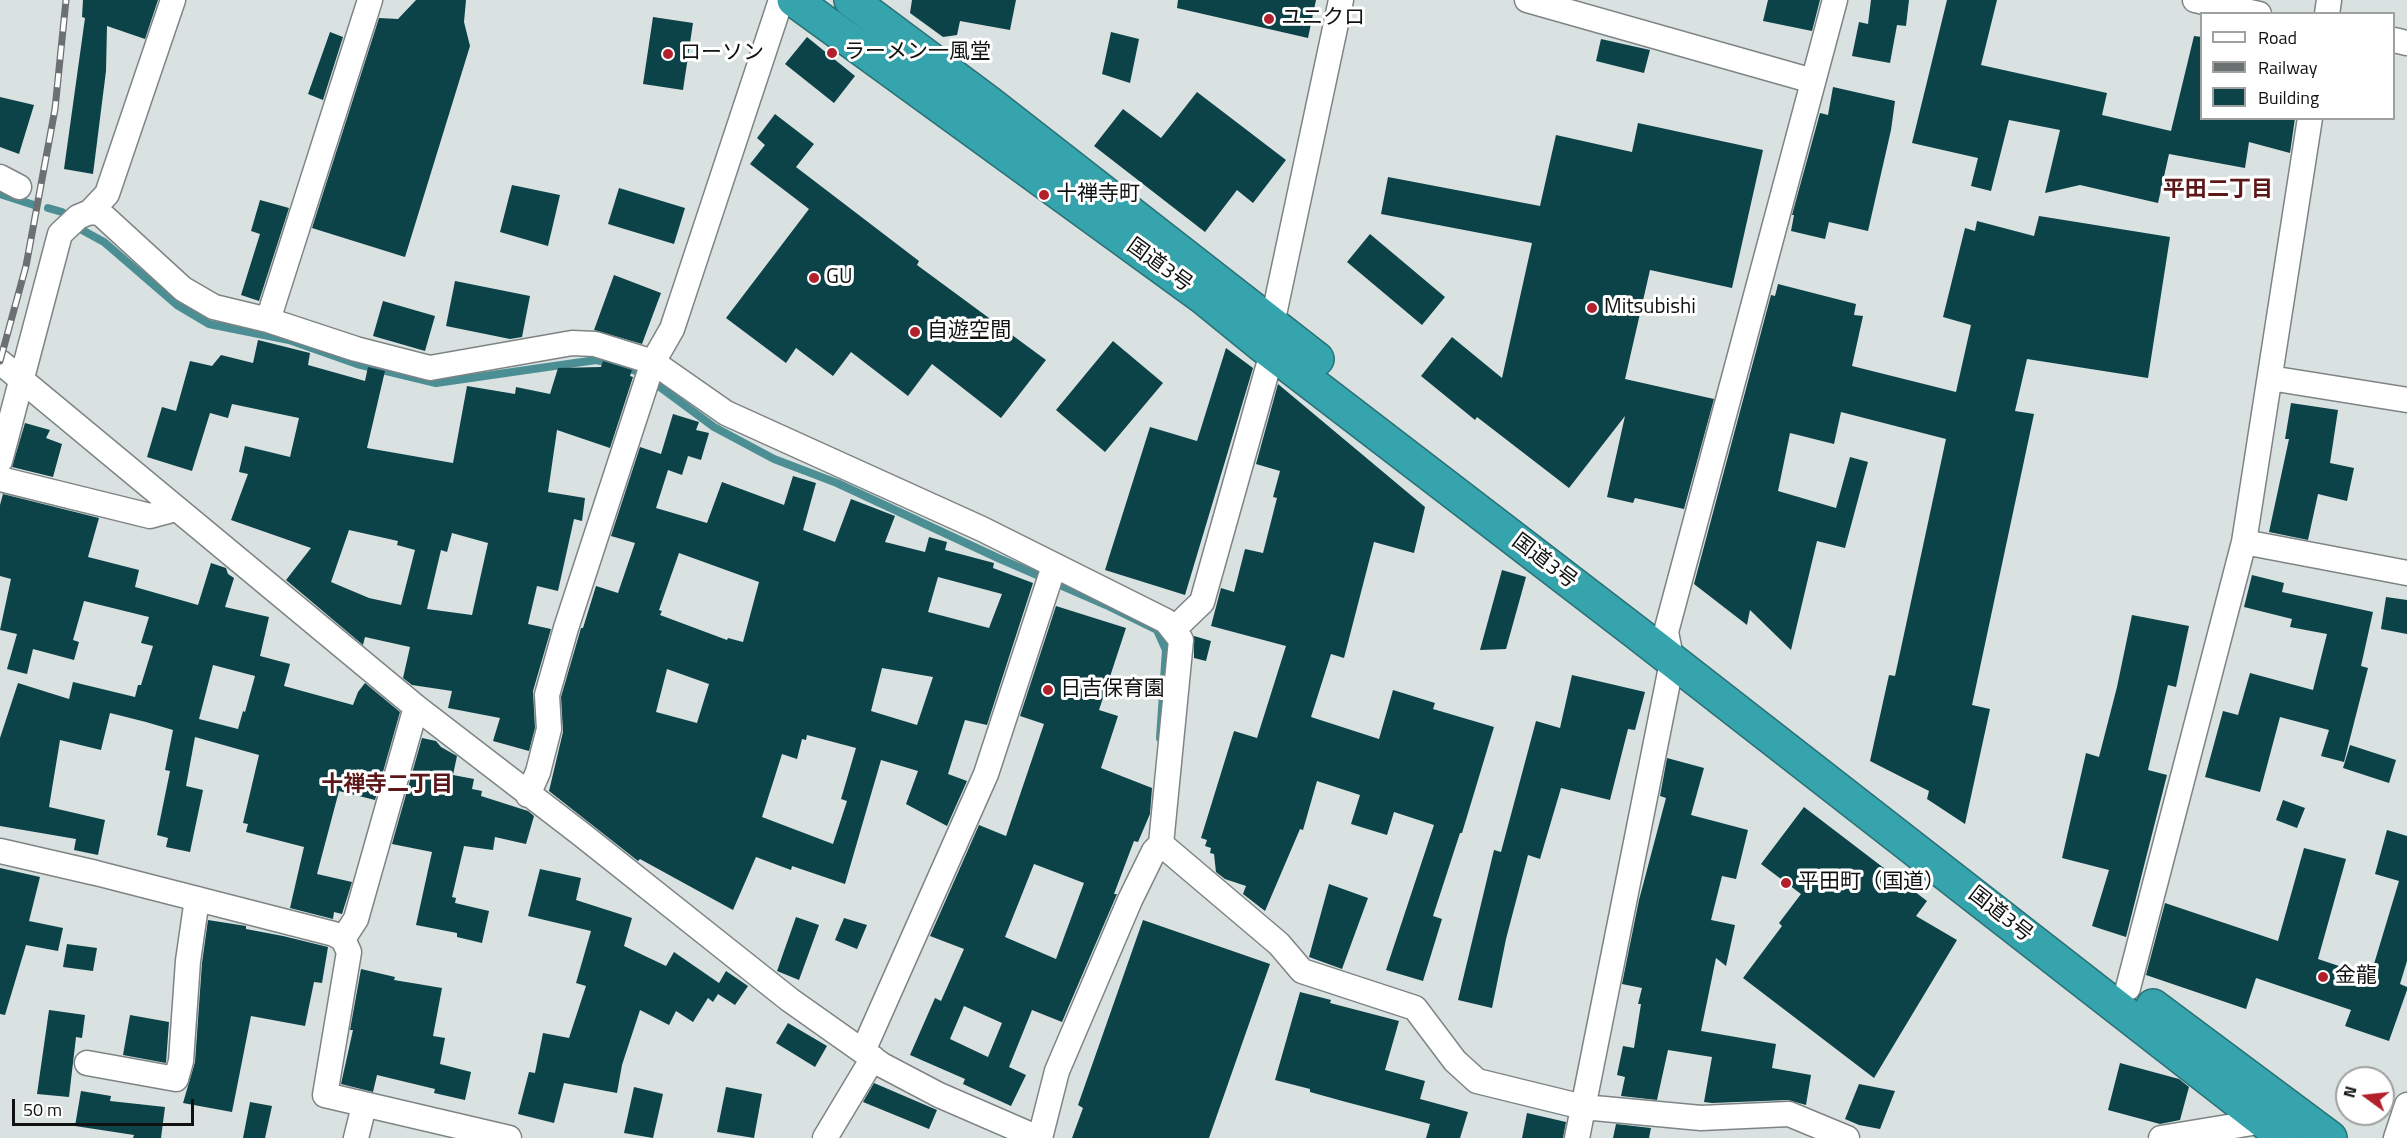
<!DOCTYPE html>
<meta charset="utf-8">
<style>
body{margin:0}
#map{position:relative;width:2407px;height:1138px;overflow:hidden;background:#dae1e1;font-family:"Titillium Web",sans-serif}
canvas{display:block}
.legend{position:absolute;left:2200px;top:12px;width:195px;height:108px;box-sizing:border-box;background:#fff;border:2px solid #9fa0a0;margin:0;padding:8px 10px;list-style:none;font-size:18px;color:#101212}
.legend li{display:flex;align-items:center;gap:12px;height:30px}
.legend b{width:30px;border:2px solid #9fa0a0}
.north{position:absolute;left:2335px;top:1066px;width:60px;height:60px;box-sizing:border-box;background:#fff;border:2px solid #9fa0a0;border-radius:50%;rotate:285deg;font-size:16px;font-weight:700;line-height:24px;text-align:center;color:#101212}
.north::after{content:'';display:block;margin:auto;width:21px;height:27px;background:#b2202c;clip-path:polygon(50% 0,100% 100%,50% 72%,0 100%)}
.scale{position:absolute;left:12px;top:1099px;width:182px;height:27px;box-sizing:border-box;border:3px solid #101212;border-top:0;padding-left:8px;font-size:18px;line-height:21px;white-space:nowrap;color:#101212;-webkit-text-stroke:4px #fff;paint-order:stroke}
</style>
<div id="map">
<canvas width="2407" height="1138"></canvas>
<ul class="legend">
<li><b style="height:8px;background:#fff"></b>Road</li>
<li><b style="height:8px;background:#6b7070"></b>Railway</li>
<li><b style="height:16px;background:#0b4348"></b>Building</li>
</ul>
<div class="north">N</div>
<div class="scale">50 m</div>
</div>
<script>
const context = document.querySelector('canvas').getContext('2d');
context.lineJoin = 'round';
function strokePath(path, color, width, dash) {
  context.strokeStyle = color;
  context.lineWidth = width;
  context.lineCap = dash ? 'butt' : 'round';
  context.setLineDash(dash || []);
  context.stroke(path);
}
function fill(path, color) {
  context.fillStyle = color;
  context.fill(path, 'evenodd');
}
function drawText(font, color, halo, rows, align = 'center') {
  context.font = font + ' "Titillium Web","Noto Sans JP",sans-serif';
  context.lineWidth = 6;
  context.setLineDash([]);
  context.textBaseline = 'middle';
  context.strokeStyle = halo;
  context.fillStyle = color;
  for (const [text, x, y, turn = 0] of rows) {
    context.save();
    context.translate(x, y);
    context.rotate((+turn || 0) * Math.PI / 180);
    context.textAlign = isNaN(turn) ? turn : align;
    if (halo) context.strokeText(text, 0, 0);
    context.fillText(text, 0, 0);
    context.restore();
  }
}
strokePath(new Path2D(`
 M0,194L34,205
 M48,208L62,212L82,230L104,242L177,305L209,324L289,340L357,364L436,383L596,360L620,365L641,373L714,427L774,459L837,483L998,558L1106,605L1157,630L1166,650L1160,738`), '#4b8e94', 8);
fill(new Path2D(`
 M83,0H158L145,39L107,26L106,71L93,174L64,169L85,18L82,17Z
 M416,0H466L464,22L470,46L405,257L312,228L379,18L398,19Z
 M912,0H1016L1010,30L960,21L957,35L943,37L910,13Z
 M1178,0H1316L1308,38L1177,8Z
 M1768,0H1820L1812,31L1763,21Z
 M1871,0H1909L1906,26L1897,25L1890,63L1852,56L1859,22L1868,24Z
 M1947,0H1997L1981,65L2107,93L2102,115L2171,131L2194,36L2202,37V118H2295L2290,153L2249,142L2245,168L2169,154L2158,203L2080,185L2045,193L2060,130L2009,120L1991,191L1971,186L1978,158L1912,143Z
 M653,17L693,23L683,90L643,84Z
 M330,32L343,37L323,100L308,94Z
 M1111,32L1139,39L1130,83L1102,74Z
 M807,37L855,76L834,103L785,64Z
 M1601,39L1650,50L1644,73L1596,61Z
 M1833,87L1895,101L1891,130L1868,231L1829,222L1825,239L1791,231L1794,215H1792L1820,113L1828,115Z
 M1197,92L1286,160L1253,203L1237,190L1205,232L1094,146L1123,109L1161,138Z
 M0,97L34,105L19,154L0,147Z
 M775,114L814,144L796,167L919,261L917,265L1046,360L1001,418L932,364L908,396L851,352L833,376L796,348L786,363L726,318L809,209L750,164L765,145L757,138Z
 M1638,123L1763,150L1732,288L1650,270L1625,379L1714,399L1684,509L1635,498L1633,503L1607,497L1625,416L1569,488L1477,417L1475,420L1421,376L1452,337L1502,378L1532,243L1381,214L1388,177L1540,206L1556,135L1632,152Z
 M512,185L560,195L548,246L500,232Z
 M619,188L685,208L674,244L608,224Z
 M260,200L289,208L259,301L241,295L260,234L251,231Z
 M2039,216L2170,237L2148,378L2027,359L2015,411L2034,414L1972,705L1990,709L1965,824L1927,799L1929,791L1870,761L1889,675L1895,676L1946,439L1841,412L1834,444L1790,433L1778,491L1836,508L1850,457L1868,462L1845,548L1817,541L1791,650L1750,610L1747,625L1694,584L1771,295L1775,296L1778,284L1856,304L1854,315L1863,316L1852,366L1956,392L1971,325L1943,317L1965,228L1975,231L1977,221L2034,236Z
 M1370,234L1445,297L1422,325L1347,262Z
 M614,275L661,293L642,344L594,330Z
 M455,281L530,296L522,337L510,339L446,326Z
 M383,301L435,316L425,351L373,336Z
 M258,340L310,353L308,365L365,381L368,367L385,371L367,448L453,463L467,386L515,394L516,387L550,394L558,368L601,367L603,361L632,370L630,376L633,377L610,448L557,430L548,492L585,498L582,521L574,519L558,591L537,586L528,624L551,629L533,691L535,728L529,751L493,741L500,718L448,708L452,691L412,685L403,678L410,647L365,637L363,645L286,580L311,548L231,520L248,474L239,472L245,446L290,457L299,418L232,404L228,418L210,413L192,471L147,457L162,407L176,411L190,361L212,366L221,355L253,363ZM349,530L398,541L397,545L415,550L401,605L369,598L331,582ZM452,533L488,543L472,615L427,609L441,550L447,552Z
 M1113,341L1163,383L1105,452L1056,410Z
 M1226,348L1253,368L1185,595L1105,570L1150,427L1197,441Z
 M1278,384L1425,507L1414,553L1374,542L1344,658L1331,654L1311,717L1379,739L1393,690L1435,703L1433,709L1494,727L1462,833H1460L1433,916L1442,919L1423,981L1386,970L1434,825L1394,812L1387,835L1351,824L1360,795L1317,781L1303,830L1300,829L1265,911L1243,894L1246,886L1225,879L1216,872L1214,854L1210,853L1211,848L1205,846L1207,840L1201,838L1234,731L1257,738L1286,646L1211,626L1221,588L1234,592L1245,549L1263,553L1277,498L1273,497L1280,471L1256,464Z
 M2291,403L2338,410L2330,463L2354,468L2347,501L2318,494L2308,540L2269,532L2289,439H2285Z
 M673,414L699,422L696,430L709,433L701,460L688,456L682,475L668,470L656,508L707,523L722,482L784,505L793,476L816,483L803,530L835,542L851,499L895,516L885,542L925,552L929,537L947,542L945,550L994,563L993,568L1033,583L987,725L965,720L948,774L967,781L947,826L906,804L918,771L881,760L845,884L792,866L791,870L756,857L733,910L640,859L638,861L549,791L563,732L561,697L579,635L581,628H583L596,586L618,593L635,543L611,536L640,447L661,454ZM679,553L759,582L743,642L728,638L727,640L660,615L662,611L659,610ZM938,577L1002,594L989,628L928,612ZM882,668L933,677L917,725L871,711ZM667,669L709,684L697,723L656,712ZM807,735L856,748L841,799L847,801L833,844L762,817L782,754L797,759L802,739L806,740Z
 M25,423L50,430L46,438L62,444L53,477L12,467Z
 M3,494L99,518L88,557L139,570L135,587L198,605L211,563L226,568L228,574L234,578L225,607L269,617L260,656L290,664L284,686L353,705L358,692L365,683L400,712L375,800L339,791L317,874L352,882L342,914L334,912L333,919L290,908L304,847L246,832L248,824L243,823L259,755L195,737L186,786L203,790L190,852L166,847L168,838L157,835L170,771L165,770L173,730L146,722L110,713L101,750L60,740L49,807L105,820L98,855L74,850L76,839L0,826V738L18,683L69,699L73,682L135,697L138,685H141L153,646L141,643L149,617L84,601L73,640L79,642L74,660L33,649L27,674L7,669L17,634L0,630L11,579L0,576V505ZM213,665L255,676L245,712L243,711L238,729L199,719Z
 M1502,570L1526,577L1506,649L1480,650Z
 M2252,575L2284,583L2282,592L2373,612L2361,666L2368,668L2344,762L2321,756L2329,730L2280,717L2260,792L2205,777L2223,711L2238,715L2250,673L2313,690L2327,634L2290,627L2292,619L2244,607Z
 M2386,597L2407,600V634L2381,629Z
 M1056,606L1126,628L1099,710L1118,716L1101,768L1152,788L1150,814L1138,842L1134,841L1114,894H1117L1062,1022L1032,1010L1009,1067L1026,1075L1011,1106L963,1084L965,1079L910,1055L935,998L941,1001L964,949L930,936L979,825L1006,836L1044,724L1020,716ZM1034,864L1084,883L1056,959L1005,937ZM964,1006L1002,1023L988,1057L950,1039Z
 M2132,615L2189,626L2176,687L2168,685L2148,770L2167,775L2126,937L2092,926L2109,870L2062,858L2086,753L2099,757L2117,687Z
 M1194,636L1211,641L1206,661L1194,658Z
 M1572,675L1645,692L1635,730L1628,729L1610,800L1561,788L1540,859L1528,855L1506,939L1492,1008L1458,1000L1494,850L1501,852L1536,721L1560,728Z
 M422,738L436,741L441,747L457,756L453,775L474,779L472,789L482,791L481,796L528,811L534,816L526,844L495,837L493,850L464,846L452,897L456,898L455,903L489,911L482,943L457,937V933L416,925L432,852L392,844Z
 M2350,745L2396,760L2389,783L2343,768Z
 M1667,758L1704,768L1691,815L1748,830L1736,879L1722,876L1711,920L1735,925L1726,966L1716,958L1701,1031L1776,1044L1772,1068L1811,1075L1806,1105L1788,1100L1712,1103L1704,1102L1712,1057L1668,1050L1657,1100L1621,1096L1625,1077L1617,1075L1623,1046L1634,1048L1641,1004H1638L1642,988L1622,984L1639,900L1666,798L1660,796Z
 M2283,800L2305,808L2297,828L2276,820Z
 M1804,807L1927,901L1916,916L1957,940L1874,1078L1743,978L1782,926L1779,923L1801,894L1761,864Z
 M2387,830L2407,836V961L2400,984L2407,987V990L2389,1041L2345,1026L2351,1010L2256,978L2246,1009L2146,975L2165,903L2278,941L2304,848L2346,859L2318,959L2363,974L2364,972L2371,974L2399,881L2375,874Z
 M0,868L40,877L29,921L63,928L58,951L26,945L5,1015L0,1014Z
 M540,869L581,878L576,900L632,918L624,946L666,966L674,952L719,983L726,971L748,986L735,1005L718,994L713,1002L708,998L693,1022L676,1011L669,1025L640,1010L622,1065L617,1093L564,1083L554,1123L518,1114L529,1072L535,1073L543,1033L569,1038L586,986L576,983L591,931L528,916Z
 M1329,884L1368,898L1342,969L1309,957Z
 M796,917L819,925L799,980L777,971Z
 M844,918L867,925L857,949L835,940Z
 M208,920L246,926V929L283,936L328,947L322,983L314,982L305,1026L251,1016L232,1112L183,1103L195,1062L202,963Z
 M1143,920L1270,964L1209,1138H1072L1083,1108L1078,1105Z
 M67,944L97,948L93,971L63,967Z
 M361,969L395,977L394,980L442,988L433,1036L445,1038L440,1064L471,1072L465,1100L434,1093L435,1089L377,1075L373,1092L341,1084L353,1030H350Z
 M1300,992L1331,1000L1330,1003L1399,1021L1385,1070L1425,1081L1420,1099L1468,1112L1460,1138H1426L1430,1124L1346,1102L1310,1092V1089L1275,1080Z
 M49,1010L85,1015L82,1038L76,1037L69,1097L37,1094Z
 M130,1015L169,1022L166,1063L123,1055Z
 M788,1023L827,1046L815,1067L776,1043Z
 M2120,1063L2179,1079L2189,1087L2180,1120L2160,1124L2108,1110Z
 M874,1083L937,1110L929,1129L863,1102Z
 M1859,1084L1895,1091L1880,1129L1859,1125L1845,1119Z
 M634,1087L663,1094L653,1138L624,1133Z
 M726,1087L762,1094L754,1138L717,1132Z
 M81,1091L111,1096L110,1101L165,1107L161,1138H133L134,1135L75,1126Z
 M250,1102L272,1106L265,1138H243Z
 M1527,1113L1566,1122L1563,1138H1522Z
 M1616,1124L1651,1128L1649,1138H1613Z`), '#0b4348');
const minor = new Path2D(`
 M1527,0L1813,81
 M2195,0L2259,14
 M2327,14L2329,0
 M2394,40L2407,43
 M0,177L19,187
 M90,212L100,213L183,289L214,307L268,320L356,349L430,368L572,343L595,344L653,362L726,413L982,529L1166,621L1181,640L1161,844L1279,944L1302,971L1415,1008L1455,1061L1477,1081L1583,1107L1701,1118L1789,1114L1847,1138
 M268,320L370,0
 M1272,324L1341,0
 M0,362L416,707L581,834L790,1000L882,1065L939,1095L1038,1138
 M2270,378L2407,400
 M0,461L60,234L78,217L90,212L107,194L173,0
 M0,479L150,516L176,509
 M2244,542L2407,573
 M1173,630L1202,602L1272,353
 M528,795L538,772L549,729L547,695L566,628L653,362L672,329L781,0
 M0,851L96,873L334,934L343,939L349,952L325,1095L509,1138
 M343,939L356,919L416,707
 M2128,988L2244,542L2310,118
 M863,1051L986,774L1054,566
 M87,1063L176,1079L181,1061L188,961L197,899
 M356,1138L364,1106
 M825,1138L873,1058
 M1040,1138L1057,1071L1130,900L1154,851L1161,844
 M1577,1138L1672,662L1666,632L1835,0
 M2161,1138L2264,1121L2273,1115
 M2396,1138L2407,1105`);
const highway = new Path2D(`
 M794,0L1204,298L1263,346L1637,633L2285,1138
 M851,0L989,103L1317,359
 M2153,1006L2330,1138`);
strokePath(minor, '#7e8484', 27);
strokePath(highway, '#297177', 36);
strokePath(minor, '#fff', 24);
strokePath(highway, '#36a4ad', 33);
const rail = new Path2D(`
 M0,361L26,266L55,109L66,0`);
strokePath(rail, '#6b7070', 7);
strokePath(rail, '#fff', 4.5, [14]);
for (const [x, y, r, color] of [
 [1269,19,6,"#b2202c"],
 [832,53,6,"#b2202c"],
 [668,54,6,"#b2202c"],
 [1044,195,6,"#b2202c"],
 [814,278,6,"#b2202c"],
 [1592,308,6,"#b2202c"],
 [915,332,6,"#b2202c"],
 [1048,690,6,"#b2202c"],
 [1786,883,6,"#b2202c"],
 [2323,977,6,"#b2202c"]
]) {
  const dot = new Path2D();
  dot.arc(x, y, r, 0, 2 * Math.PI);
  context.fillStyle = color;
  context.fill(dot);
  strokePath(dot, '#fff', 2);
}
drawText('21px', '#101212', '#fff', [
 ["ユニクロ",1281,19],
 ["ラーメン一風堂",844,53],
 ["ローソン",680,54],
 ["十禅寺町",1056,195],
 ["GU",826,278],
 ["Mitsubishi",1604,308],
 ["自遊空間",927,332],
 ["日吉保育園",1060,690],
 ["平田町（国道）",1798,883],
 ["金龍",2335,977]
], 'left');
drawText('21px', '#101212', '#fff', [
 ["国道3号",1159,266,36],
 ["国道3号",1544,562,37],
 ["国道3号",2000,915,38]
]);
drawText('bold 22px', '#5c1719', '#fff', [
 ["平田二丁目",2218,191],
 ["十禅寺二丁目",387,786]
]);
</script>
